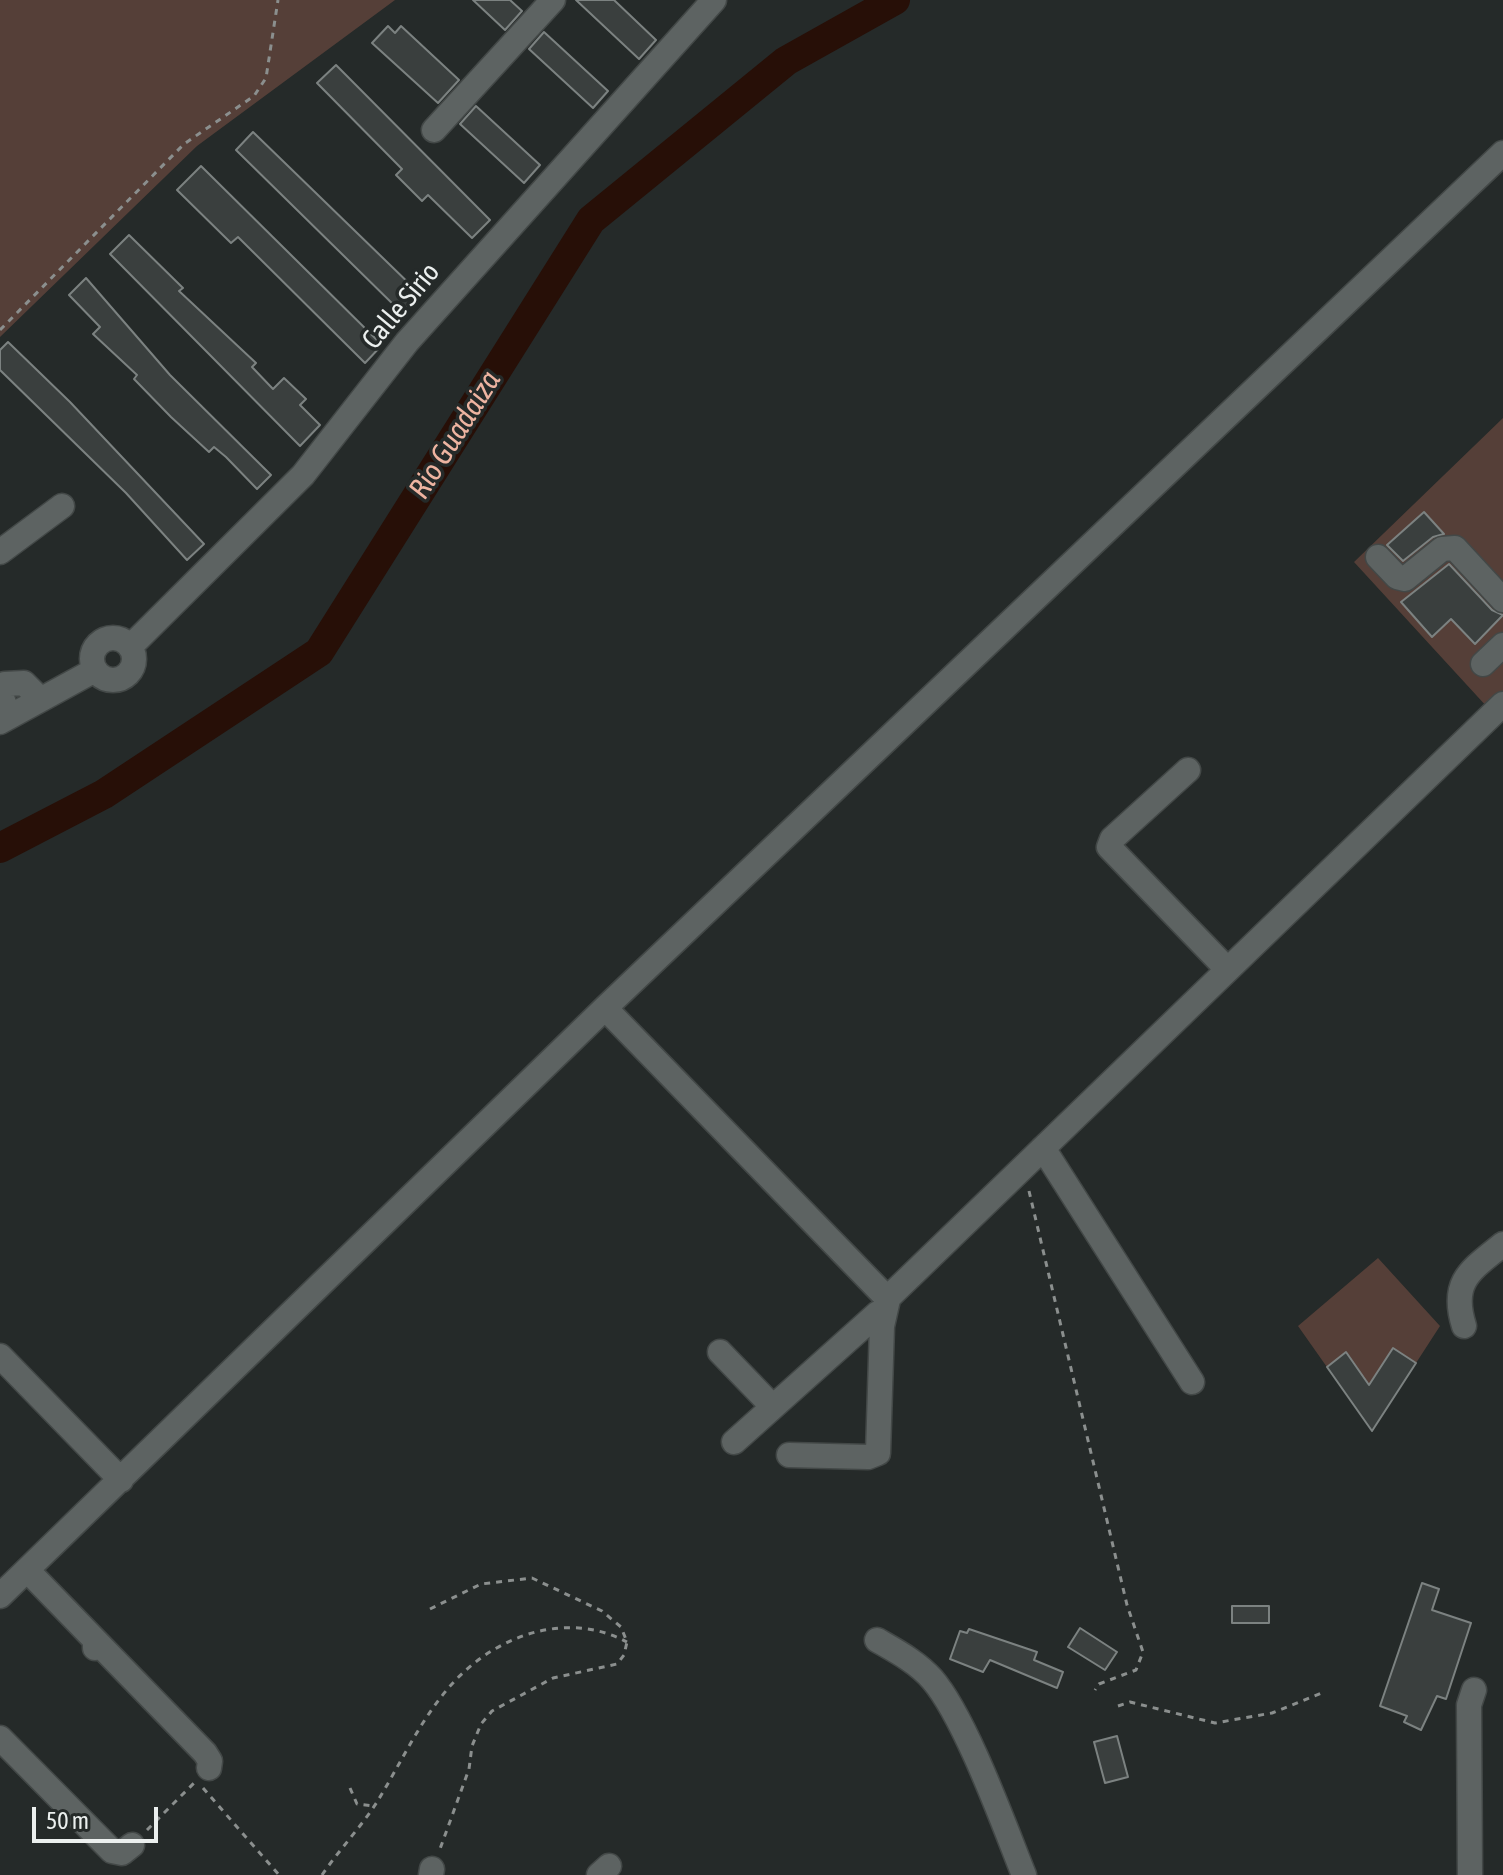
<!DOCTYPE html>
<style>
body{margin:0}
#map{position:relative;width:1503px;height:1875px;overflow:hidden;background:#252a29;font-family:"Asap Condensed",sans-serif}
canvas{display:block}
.scale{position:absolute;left:32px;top:1807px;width:126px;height:36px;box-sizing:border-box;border:4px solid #ebefee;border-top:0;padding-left:10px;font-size:24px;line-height:28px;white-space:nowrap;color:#ebefee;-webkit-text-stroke:6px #252a29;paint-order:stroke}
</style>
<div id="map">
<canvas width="1503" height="1875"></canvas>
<div class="scale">50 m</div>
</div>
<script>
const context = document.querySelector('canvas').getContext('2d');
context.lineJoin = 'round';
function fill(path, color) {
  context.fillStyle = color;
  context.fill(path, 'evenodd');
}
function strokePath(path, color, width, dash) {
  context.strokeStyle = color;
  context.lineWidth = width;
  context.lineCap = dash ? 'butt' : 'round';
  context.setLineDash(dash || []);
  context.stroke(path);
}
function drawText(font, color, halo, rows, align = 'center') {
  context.font = font + ' "Asap Condensed",sans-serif';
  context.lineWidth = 7;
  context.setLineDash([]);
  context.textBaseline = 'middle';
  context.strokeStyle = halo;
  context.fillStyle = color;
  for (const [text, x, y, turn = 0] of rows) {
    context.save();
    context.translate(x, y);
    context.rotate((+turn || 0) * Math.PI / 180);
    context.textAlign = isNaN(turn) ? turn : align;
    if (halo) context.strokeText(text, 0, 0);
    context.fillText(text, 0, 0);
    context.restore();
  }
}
fill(new Path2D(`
 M0,0H395L197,146L0,337Z
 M1503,418V694L1488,708L1354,562Z
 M1378,1258L1440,1326L1372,1431L1298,1326Z`), '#553f38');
strokePath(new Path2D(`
 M0,848L104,794L319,652L591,220L786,61L895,0`), '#270f07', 30);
const building = new Path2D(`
 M473,0H510L522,11L505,30Z
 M576,0H614L656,40L639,59Z
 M388,26L395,33L401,26L459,80L438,103L372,43Z
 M544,32L608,91L593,108L529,49Z
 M336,65L490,220L472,238L428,195L422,201L396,175L402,169L317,83Z
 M476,106L540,165L524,183L460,124Z
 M253,132L420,294L402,313L236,150Z
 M201,166L382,345L365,363L238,237L231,243L177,190Z
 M129,235L183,288L179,291L256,363L252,367L273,389L284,378L306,399L300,405L320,425L300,446L110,254Z
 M86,278L170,375L271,475L257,489L226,457L214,447L209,452L171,417L134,379L137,375L93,334L100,327L69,295Z
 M8,342L70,402L204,544L187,560L126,493L0,370V350Z
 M1424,512L1444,534L1433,537L1403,561L1387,545Z
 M1449,564L1492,610L1503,615L1475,644L1451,619L1432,637L1401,602Z
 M1393,1348L1416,1363L1372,1431L1327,1367L1346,1352L1369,1385Z
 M1422,1583L1439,1589L1432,1610L1471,1623L1446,1699L1437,1696L1421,1730L1404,1722L1407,1716L1380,1706Z
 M1232,1606H1269V1623H1232Z
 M1080,1628L1117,1652L1105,1670L1068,1647Z
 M969,1629L1037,1652L1034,1660L1063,1672L1057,1688L990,1660L983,1672L950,1659L960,1631L967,1633Z
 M1117,1736L1128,1777L1105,1783L1094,1742Z`);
fill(building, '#3a3f3e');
strokePath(building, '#7c8281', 2);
const minor = new Path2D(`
 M434,130L553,0
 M0,552L62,506
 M1378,557L1397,577L1405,579L1442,549L1455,548L1503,600
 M92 659a21 21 0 1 1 42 0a21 21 0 1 1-42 0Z
 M130,647L303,475L407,342L714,0
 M1483,664L1503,645
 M8,716L1,694L5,684L24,683L40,699
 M0,722L95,670
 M1188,770L1112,839L1109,847L1227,969
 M605,1008L881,1292L891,1295L1503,704
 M1043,1148L1192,1382
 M1464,1326C1450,1281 1471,1270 1503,1244
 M720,1352L773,1407
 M0,1356L121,1480
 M734,1442L878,1313L885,1311
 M789,1455L868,1457L878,1453L882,1326L889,1295
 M28,1571L95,1640V1648
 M0,1596L605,1008L1503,153
 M95,1640L205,1753L210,1761L209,1768
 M877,1640C896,1651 917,1662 932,1679C965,1717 1004,1825 1024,1875
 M0,1738L112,1851L122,1853L132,1845
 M431,1875L432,1869
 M599,1875L609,1866
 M1470,1875L1469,1705L1474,1690`);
strokePath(minor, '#434847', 27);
strokePath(new Path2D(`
 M0,330L184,144L254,96L266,78L278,0
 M1029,1191L1127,1605L1143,1652L1136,1670L1099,1684L1095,1690
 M430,1609L481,1584L532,1578L602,1611L621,1627L627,1642L624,1655L617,1664L553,1678L492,1711L481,1724L472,1746L469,1769L440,1849
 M1118,1706L1130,1702L1215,1723L1272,1713L1324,1692
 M203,1788L279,1875
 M350,1788L357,1804L374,1806
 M147,1830L195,1782
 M322,1875C339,1850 361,1827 377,1802C401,1763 421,1718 452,1684C496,1635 567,1610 627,1642`), '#8b8f8e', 3, [6, 6]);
strokePath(minor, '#5d6362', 24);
drawText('28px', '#ebefee', '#252a29', [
 ["Calle Sirio",401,306,-50]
]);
drawText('italic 30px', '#eeb4a1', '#252a29', [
 ["Rio Guadaiza",455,435,-58]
]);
</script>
